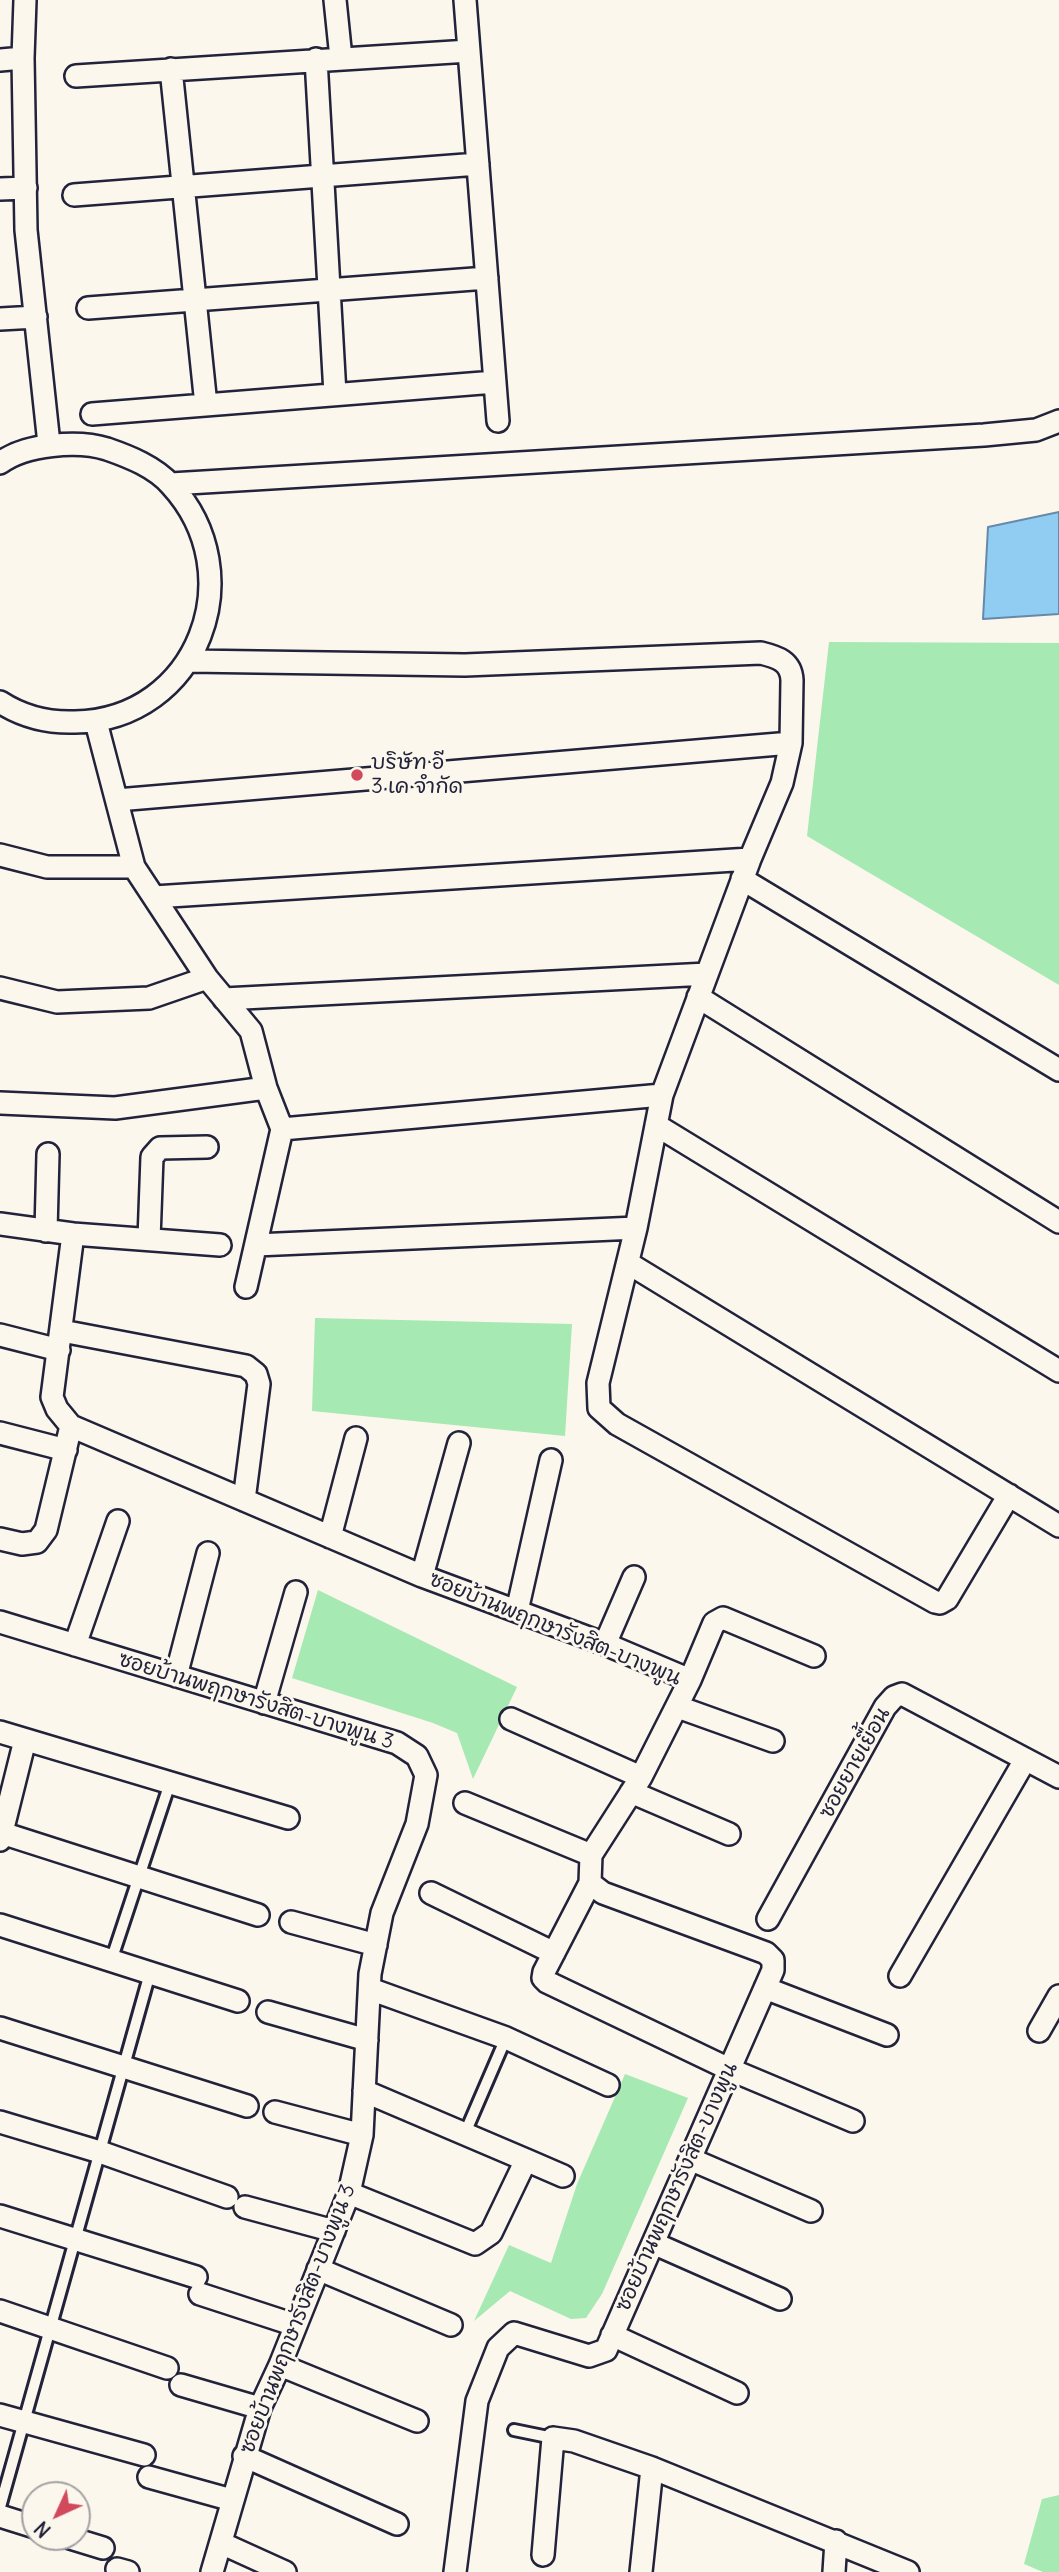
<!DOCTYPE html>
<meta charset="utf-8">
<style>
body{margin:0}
#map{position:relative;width:1059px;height:2572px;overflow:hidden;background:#fbf7ec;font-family:Delius,sans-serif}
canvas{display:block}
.north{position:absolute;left:21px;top:2481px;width:70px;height:70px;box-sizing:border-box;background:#fbf7ec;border:2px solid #a4a2a5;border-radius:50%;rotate:225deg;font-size:19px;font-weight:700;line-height:28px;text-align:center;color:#22223b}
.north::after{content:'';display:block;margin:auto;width:24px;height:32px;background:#d1495b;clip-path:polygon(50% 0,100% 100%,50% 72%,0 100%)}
</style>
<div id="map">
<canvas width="1059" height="2572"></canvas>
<div class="north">N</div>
</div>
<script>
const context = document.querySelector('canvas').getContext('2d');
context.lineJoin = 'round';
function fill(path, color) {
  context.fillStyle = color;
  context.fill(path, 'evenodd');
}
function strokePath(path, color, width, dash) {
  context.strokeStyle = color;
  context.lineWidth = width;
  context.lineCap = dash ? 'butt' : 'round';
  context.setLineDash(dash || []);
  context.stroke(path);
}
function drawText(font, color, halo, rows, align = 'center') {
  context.font = font + ' Delius,"Playpen Sans Thai",sans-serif';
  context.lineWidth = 6;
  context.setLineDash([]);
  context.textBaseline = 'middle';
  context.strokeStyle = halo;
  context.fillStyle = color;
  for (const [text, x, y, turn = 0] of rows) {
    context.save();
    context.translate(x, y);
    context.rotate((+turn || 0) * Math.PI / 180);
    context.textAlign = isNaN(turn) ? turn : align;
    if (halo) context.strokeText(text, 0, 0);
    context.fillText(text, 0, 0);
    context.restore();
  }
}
fill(new Path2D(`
 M829,642L1059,643V985L807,836Z
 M315,1318L572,1324L565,1436L312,1411Z
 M318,1590L517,1687L473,1779L457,1733L433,1723L292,1678Z
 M625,2074L688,2098L602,2294L586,2318L571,2319L510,2291L474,2321L509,2245L551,2263L577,2184Z
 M1059,2495V2572H1043L1024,2564L1042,2499Z`), '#a7e9b2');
const water = new Path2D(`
 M1059,512V614L983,619L988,527Z`);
fill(water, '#91cdf2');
strokePath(water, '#6589a9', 2);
const lane = new Path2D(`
 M111,1961L170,1783
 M465,2133L506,2038
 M514,2430L553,2438
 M0,2507L150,1973`);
const street = new Path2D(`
 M25,0L23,58L26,230L49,444
 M335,0L341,58
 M465,0L498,421
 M316,59L335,394
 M0,60L23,58
 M171,69L206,405
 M76,76L469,51
 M0,189L26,188
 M74,195L478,164
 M88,308L487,278
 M0,319L36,317
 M92,414L495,382
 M0,463C25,444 78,440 107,449C130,457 155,467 171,485C253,574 198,720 75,722C49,723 23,717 0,702
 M171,484L984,435L1036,430L1059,421
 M189,661L465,665L761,653C777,657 791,661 792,680L791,743L782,783L750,859L662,1095L636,1228L598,1383L599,1408L617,1424L935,1602L940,1603L947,1599L1009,1495
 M96,722L134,867L207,978L251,1031L266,1088L282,1129L246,1287
 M117,800L791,743
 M0,855L47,867H134
 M742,879L1059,1070
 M154,897L750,859
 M0,988L57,1002L149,998L207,978
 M698,997L1059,1222
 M224,999L707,974
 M0,1103L115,1108L266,1088
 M656,1125L1059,1371
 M282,1129L662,1095
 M0,1224L73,1234L52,1397L57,1409L71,1426L422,1576L605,1644L690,1680L641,1777L591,1855L590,1883L603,1893L766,1953L773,1960V1970L606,2350L589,2356L514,2333L498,2348L477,2401L455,2572
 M46,1231L48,1154
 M73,1234L220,1245
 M149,1239L152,1157L160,1148L207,1147
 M256,1245L636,1228
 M628,1263L1059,1526
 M62,1331L246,1366L256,1374L259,1384L244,1500
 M0,1335L59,1350
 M0,1433L66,1450
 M330,1537L356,1438
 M0,1539L22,1544L37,1542L46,1530L71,1426
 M422,1576L459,1443
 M517,1611L551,1460
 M0,1622L397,1743L417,1756L426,1775L417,1824L382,1913L370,1974L362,2135L349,2193L280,2365L260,2408L212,2572
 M605,1644L634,1577
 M75,1645L118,1521
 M176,1676L208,1553
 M690,1680L714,1623L723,1618L814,1656
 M264,1703L296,1592
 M678,1707L773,1741
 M511,1719L641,1777
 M0,1732L288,1818
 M631,1792L729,1834
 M465,1803L591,1855
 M2,1833L258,1915
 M0,1840L25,1740
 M590,1883L544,1972L543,1978L547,1982L729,2069L853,2121
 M431,1893L554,1953
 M768,1919L885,1707L894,1697L902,1694L1059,1777
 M291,1922L376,1945
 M0,1925L238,2001
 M900,1976L1025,1760
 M765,1988L887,2035
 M370,1989L506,2038L608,2085
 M268,2012L367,2040
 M0,2028L247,2106
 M1039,2031L1059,1996
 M275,2112L362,2135
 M0,2122L100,2152L227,2197
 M690,2159L811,2211
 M526,2160L563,2176
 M349,2193L475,2244L491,2233L526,2160L364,2091
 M245,2207L334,2231
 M0,2216L196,2277
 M653,2243L780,2299
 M318,2269L451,2325
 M200,2294L295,2325
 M0,2311L167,2368
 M612,2335L737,2393
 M280,2365L417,2421
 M181,2385L260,2408
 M0,2415L144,2455
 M244,2456L397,2524
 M149,2477L232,2500
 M0,2516L35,2527
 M67,2537L103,2548
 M221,2543L285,2572
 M543,2555L553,2438L574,2441L652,2468L908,2572
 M117,2569L128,2572
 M641,2572L652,2468
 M834,2572L836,2541`);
strokePath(lane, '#22223b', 16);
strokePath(street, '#22223b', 26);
strokePath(lane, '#fbf7ec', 10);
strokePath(street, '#fbf7ec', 21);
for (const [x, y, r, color] of [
 [357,775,7,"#d1495b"]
]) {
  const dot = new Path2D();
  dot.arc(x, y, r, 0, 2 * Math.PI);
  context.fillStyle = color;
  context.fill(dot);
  strokePath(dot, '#fbf7ec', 2.5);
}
drawText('21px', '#22223b', '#fbf7ec', [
 ["บริษัท อี",371,763],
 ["3 เค จำกัด",371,787]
], 'left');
drawText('21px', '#22223b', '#fbf7ec', [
 ["ซอยบ้านพฤกษารังสิต-บางพูน",555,1629,22],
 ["ซอยบ้านพฤกษารังสิต-บางพูน 3",256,1701,17],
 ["ซอยยายเยื้อน",855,1763,-61],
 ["ซอยบ้านพฤกษารังสิต-บางพูน",677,2187,-66],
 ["ซอยบ้านพฤกษารังสิต-บางพูน 3",298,2319,-69]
]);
</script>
